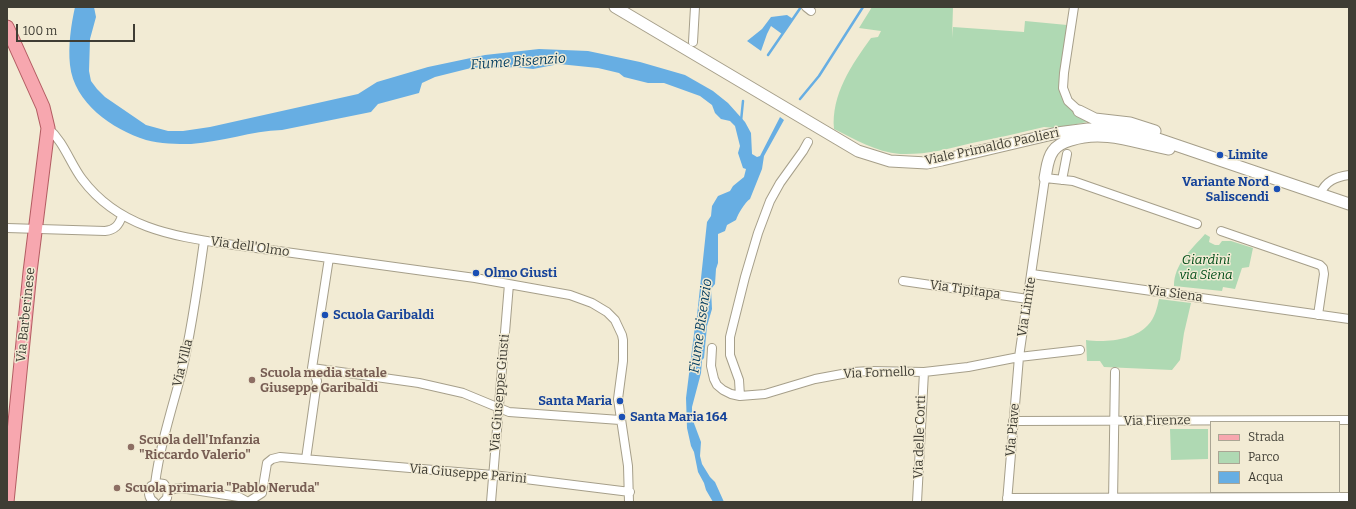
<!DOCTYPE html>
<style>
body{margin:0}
#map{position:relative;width:1356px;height:509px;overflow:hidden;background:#f2ebd4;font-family:Bitter,serif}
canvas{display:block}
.frame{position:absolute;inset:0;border:8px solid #3f3d34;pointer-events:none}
.legend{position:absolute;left:1210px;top:421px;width:130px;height:72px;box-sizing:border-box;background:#f2ebd4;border:1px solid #aaa594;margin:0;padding:5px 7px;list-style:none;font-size:12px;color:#3f3d34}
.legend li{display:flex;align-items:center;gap:8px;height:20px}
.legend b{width:20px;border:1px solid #aaa594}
.scale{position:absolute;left:16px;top:24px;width:119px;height:18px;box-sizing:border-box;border:2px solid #3f3d34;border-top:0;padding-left:5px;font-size:12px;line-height:14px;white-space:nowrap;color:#3f3d34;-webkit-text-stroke:3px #f2ebd4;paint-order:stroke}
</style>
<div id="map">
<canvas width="1356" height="509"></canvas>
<div class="frame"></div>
<ul class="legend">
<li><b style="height:5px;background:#f7a7af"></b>Strada</li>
<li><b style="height:11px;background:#afd9b3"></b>Parco</li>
<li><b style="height:11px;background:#67aee3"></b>Acqua</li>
</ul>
<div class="scale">100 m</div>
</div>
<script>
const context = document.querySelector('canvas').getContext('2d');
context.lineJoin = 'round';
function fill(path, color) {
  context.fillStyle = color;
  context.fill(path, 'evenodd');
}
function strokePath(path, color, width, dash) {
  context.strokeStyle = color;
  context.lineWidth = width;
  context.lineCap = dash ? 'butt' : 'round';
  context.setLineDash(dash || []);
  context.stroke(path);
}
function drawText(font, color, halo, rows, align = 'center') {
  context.font = font + ' Bitter,serif';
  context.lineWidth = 3;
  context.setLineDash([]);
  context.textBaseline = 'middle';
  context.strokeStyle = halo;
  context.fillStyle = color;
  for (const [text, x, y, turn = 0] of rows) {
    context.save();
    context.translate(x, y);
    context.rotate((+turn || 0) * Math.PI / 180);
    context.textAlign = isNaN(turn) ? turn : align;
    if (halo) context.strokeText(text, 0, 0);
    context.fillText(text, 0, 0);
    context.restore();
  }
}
fill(new Path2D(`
 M872,7H953L952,38L953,27L1024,32L1025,21L1067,25V39L1062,89L1087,122L1056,128L1044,127C1020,133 996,138 972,143C948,149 925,155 900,154C876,152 854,139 834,129C831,95 852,64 871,38L878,37L881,31L859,28Z
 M1205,234L1210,237L1209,242L1215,245H1219L1222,241H1231L1253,248L1249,267L1242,268L1235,289L1223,287L1222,291L1174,286C1174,264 1191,250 1205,234Z
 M1159,299L1191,303L1184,333L1180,360L1172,370L1104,367L1100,361H1087L1086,340C1105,343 1135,340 1148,325C1155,318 1157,308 1159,299Z
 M1170,429H1208V459L1171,460Z`), '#afd9b3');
fill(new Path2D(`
 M75,7H94L96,17L90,39L89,71L91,81L97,89L105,97L146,125L168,131H183L210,127L358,94L377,82L428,67L485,55L539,49L588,51L640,62L685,75L713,91L728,103L745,122L751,133L752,154L757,157L760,156L779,119L780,117L784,120L764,156L762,169L750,199C745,202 738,214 736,220L727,225L725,231L718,234V263L716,269L715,284L711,289L712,309L707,326L704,358L702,360L701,373L692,407V418L701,442L700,456L702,464L710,477L715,482L724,502H713L706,490L704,483L698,472L694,452L691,446L687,428L686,398L695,326L696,325L707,222L711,216L712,206L718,196L730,191L733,186L744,177L746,169L743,168L738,153L740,146L735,126L730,121L721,119L715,113L712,105L700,96L664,83H648L624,77L619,73L598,68L559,64L533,69L516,67L495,68L484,67L471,68L435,77L422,83L419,93L378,104L371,112L282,130C251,131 222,142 191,144C177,144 160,144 146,140C112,129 74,103 70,65C68,46 71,25 75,7Z
 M787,15L793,19L782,34L771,26L767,34L761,51L747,41L762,29L771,17Z`), '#67aee3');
strokePath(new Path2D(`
 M768,55L801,7
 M800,99L819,76L863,7
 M741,121L743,101`), '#67aee3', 2.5);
const street = new Path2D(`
 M806,7L811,11
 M1074,7L1064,73L1063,88L1068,101L1079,111
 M693,42L695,7
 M48,128C64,142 70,163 82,179C118,227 171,236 227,244L475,278L570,295L592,303L607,312L615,320L622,335L623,340V361L618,399L628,466L629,502
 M1062,180L1067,154
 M1320,194C1326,181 1335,177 1349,175
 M7,228L105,231C115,230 119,225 122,216
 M1221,231L1320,265L1323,268L1324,274L1318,315
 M1032,274L1349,319
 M903,281L1028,299
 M712,348L711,366L714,379L717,385L723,390L731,394L740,396L765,394L815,379L853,372L870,371L924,372L968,367L1019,357L1080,350
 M312,368L419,383L463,393L509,412L620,420
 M740,396L739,380L730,355V337L745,277L758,233L770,201L780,183L803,151L808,142
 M1013,421L1349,420
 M306,459L317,381L312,368L329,258
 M155,484C160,445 172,409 182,371C192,328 198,284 204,241
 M168,490L181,488L239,497L248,502
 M1007,498L1349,497
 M154,502C148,498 148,492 151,486L157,483L164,484L168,490L167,498L163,502
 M248,502L262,493L267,463L272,459L280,457L493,475L630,492
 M491,502L509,284
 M917,502L924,372
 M1007,502L1019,357L1045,178L1073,181L1197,224
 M1113,502L1115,372`);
const secondary = new Path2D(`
 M615,7L858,151L890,161L927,163L942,160L1057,133L1088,129L1117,130L1155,138L1349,204
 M1079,111L1095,119L1130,123L1155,131
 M1045,178C1047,169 1047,159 1053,151C1057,145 1064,142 1071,140C1104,129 1136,143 1169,149`);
const primary = new Path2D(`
 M7,27L43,107L48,128L30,272L7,502`);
strokePath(street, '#a69f8a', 10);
strokePath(secondary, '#a69f8a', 13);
strokePath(primary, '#b35c62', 15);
strokePath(street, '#fff', 8);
strokePath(secondary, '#fff', 11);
strokePath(primary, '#f7a7af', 13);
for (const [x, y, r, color] of [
 [1220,155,4,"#1a4fb4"],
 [1277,189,4,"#1a4fb4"],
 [476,273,4,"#1a4fb4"],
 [325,315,4,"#1a4fb4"],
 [252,380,4,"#8d6e63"],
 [620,401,4,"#1a4fb4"],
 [622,417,4,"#1a4fb4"],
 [131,447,4,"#8d6e63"],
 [117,488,4,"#8d6e63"]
]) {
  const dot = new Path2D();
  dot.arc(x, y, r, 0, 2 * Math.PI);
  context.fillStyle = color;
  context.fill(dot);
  strokePath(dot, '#f2ebd4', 1.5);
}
drawText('13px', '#3f3d34', '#f2ebd4', [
 ["Viale Primaldo Paolieri",992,147,-12],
 ["Via dell'Olmo",250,247,8],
 ["Via Tipitapa",965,290,8],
 ["Via Siena",1175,294,8],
 ["Via Limite",1027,307,-81],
 ["Via Barberinese",26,315,-84],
 ["Via Villa",183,363,-76],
 ["Via Fornello",879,373,-2],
 ["Via Giuseppe Giusti",500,393,-85],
 ["Via Firenze",1157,421,-1],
 ["Via Piave",1013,430,-85],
 ["Via delle Corti",920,437,-88],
 ["Via Giuseppe Parini",468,474,5]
]);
drawText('bold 13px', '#164399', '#f2ebd4', [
 ["Limite",1228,155],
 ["Variante Nord",1269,182,"right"],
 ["Saliscendi",1269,197,"right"],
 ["Olmo Giusti",484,273],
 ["Scuola Garibaldi",333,315],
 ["Santa Maria",612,401,"right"],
 ["Santa Maria 164",630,417]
], 'left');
drawText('italic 13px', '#004d18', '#f2ebd4', [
 ["Giardini",1206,260],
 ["via Siena",1206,275]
]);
drawText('bold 13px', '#785e54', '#f2ebd4', [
 ["Scuola media statale",260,373],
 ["Giuseppe Garibaldi",260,388],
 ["Scuola dell'Infanzia",139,440],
 ["\"Riccardo Valerio\"",139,455],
 ["Scuola primaria \"Pablo Neruda\"",125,488]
], 'left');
drawText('italic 14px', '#084164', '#f2ebd4', [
 ["Fiume Bisenzio",518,62,-4],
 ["Fiume Bisenzio",701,326,-82]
]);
</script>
